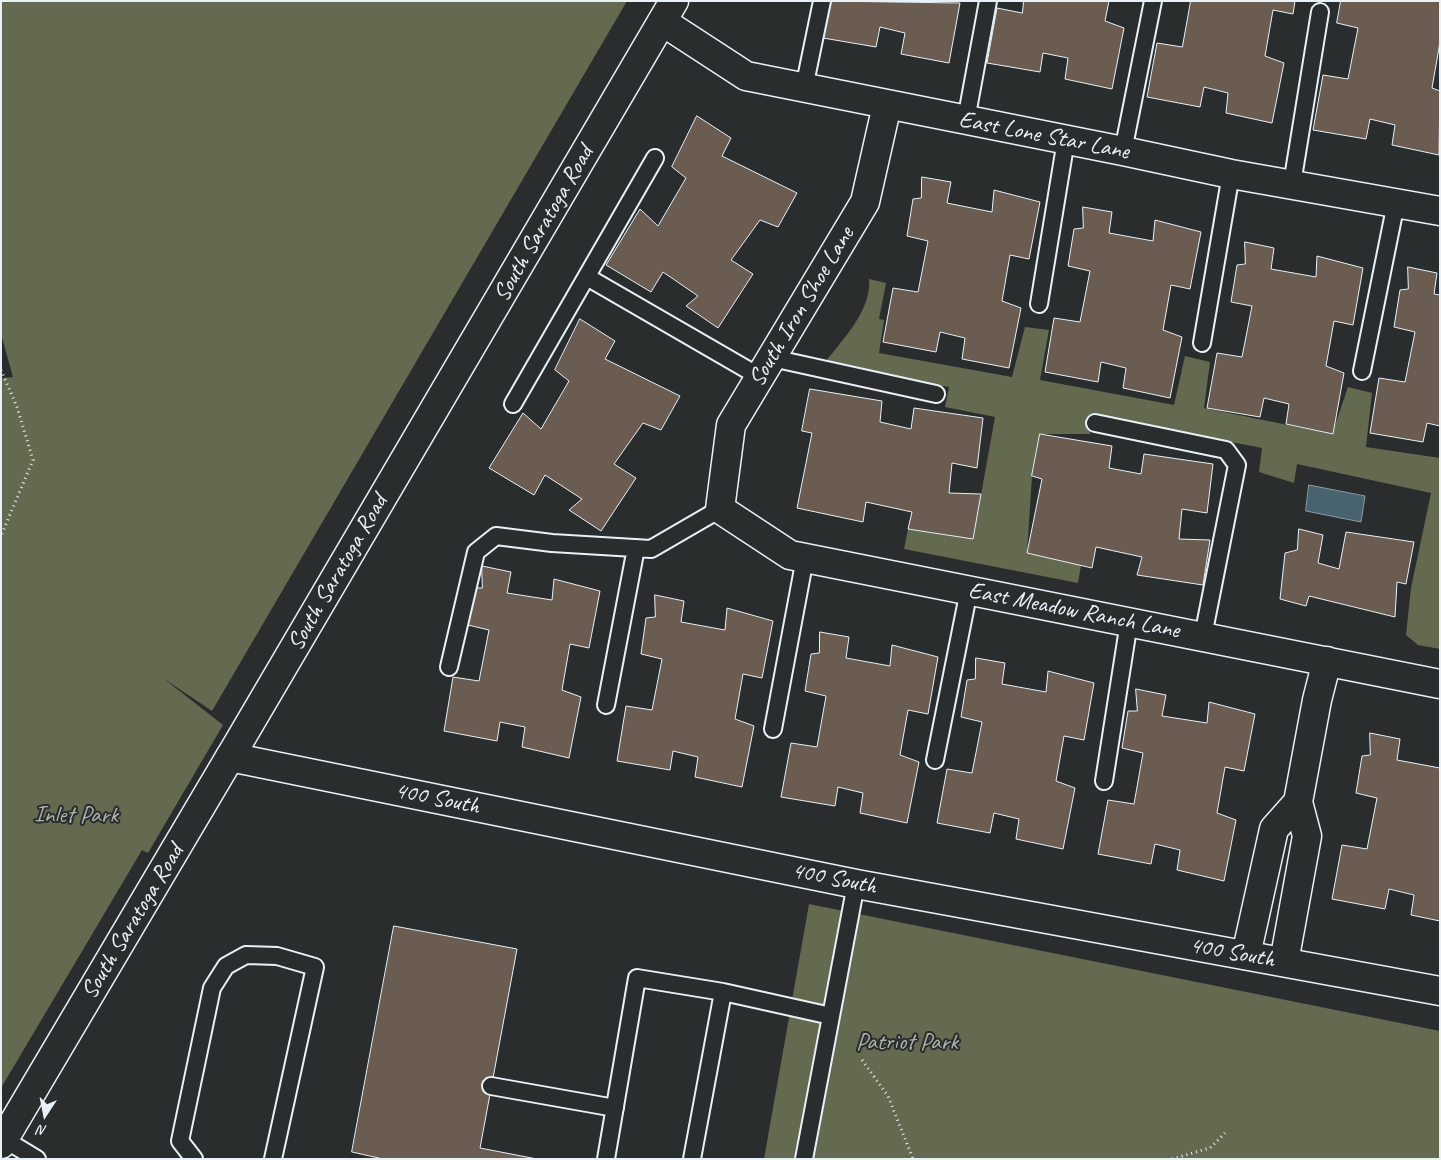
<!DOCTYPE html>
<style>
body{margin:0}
#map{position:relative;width:1441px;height:1160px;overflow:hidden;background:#2a2d2e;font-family:Caveat,sans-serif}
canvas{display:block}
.frame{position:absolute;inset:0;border:2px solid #e8f1f8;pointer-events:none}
.north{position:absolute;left:20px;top:1090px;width:50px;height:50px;-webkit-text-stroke:4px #2a2d2e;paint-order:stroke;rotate:191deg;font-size:14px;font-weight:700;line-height:20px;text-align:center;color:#e8f1f8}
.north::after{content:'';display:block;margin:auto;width:18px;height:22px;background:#e8f1f8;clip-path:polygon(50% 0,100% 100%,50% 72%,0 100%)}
</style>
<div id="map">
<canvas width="1441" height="1160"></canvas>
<div class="frame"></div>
<div class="north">N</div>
</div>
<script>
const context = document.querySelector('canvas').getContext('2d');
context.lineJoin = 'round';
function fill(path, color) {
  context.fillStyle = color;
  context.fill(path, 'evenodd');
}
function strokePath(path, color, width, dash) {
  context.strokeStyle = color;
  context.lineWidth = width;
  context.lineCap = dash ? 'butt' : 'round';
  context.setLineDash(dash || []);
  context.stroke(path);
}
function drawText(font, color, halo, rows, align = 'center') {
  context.font = font + ' Caveat,sans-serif';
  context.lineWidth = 4;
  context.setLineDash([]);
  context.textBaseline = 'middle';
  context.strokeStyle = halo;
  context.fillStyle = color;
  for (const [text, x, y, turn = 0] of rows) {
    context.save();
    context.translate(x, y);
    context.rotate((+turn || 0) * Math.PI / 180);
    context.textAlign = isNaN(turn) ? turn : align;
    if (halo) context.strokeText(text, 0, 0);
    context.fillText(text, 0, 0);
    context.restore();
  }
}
fill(new Path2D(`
 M1,1H627L212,711L163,678L223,725L148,853L142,850L1,1088V378L13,377L1,334Z
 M869,279L886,283L879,319L884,320L879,353L1012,377L1025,327L1049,330L1040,380L1174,405L1185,356L1210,362L1204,408L1332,434L1348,387L1372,393L1366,447L1440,458V649L1418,645L1406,635L1411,588L1431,493L1297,464L1294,483L1259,472L1262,448L1093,415L1090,434H1040L1032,476L1027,553L1081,565L1078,583L904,549L908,529L973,539L995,417L945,407L949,387L823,365C841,341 872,311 869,279Z
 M809,904L1440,1031V1159H764Z`), '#636a50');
const water = new Path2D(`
 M1309,485L1365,496L1361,522L1306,511Z`);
fill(water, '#48636d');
strokePath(water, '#889ca5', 1);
const building = new Path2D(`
 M829,1L960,3L949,63L901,54L905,33L880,27L876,47L823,38Z
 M1024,1H1109L1105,21L1124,28L1112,89L1065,79L1068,58L1043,53L1040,72L987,63L997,8L1022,13Z
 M1191,1H1295L1293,14L1273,10L1265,56L1284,63L1272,123L1226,113L1228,93L1204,87L1200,107L1147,97L1157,43L1182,47Z
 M1341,1H1440V42L1432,88L1440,91L1439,155L1392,145L1395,125L1370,119L1366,139L1313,130L1323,75L1348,79L1358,28L1337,23Z
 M697,116L731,138L722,156L797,193L778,227L760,220L731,260L753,274L718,328L686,306L698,296L663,272L651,292L606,265L640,209L658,226L686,178L672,167Z
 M922,177L951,182L947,203L992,212L994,190L1040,202L1029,259L1010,255L1002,301L1021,308L1009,368L962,359L965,338L940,332L936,352L883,342L893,288L918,292L928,241L907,236L913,199L921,198Z
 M1083,207L1112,212L1109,233L1153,241L1155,220L1201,232L1190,289L1171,285L1163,330L1182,337L1170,398L1123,388L1126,368L1101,362L1098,382L1045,372L1054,318L1080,322L1090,271L1068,266L1074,229L1083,228Z
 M1245,242L1274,248L1271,269L1316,277L1317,256L1363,268L1353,325L1334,321L1326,366L1344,373L1333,434L1286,424L1289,404L1264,398L1260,417L1207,408L1217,353L1242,357L1252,306L1231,302L1237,265L1245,264Z
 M1408,267L1437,273L1434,294L1440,295V426L1427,423L1423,442L1370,433L1379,378L1405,382L1415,332L1394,327L1400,290L1408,289Z
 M580,319L615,341L605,359L680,396L661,430L643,423L614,464L636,478L601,531L569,510L582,499L545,475L534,495L489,468L523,413L541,429L569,381L555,370Z
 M810,389L882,401L880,422L911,429L914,408L983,418L977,468L952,463L949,493L981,494L973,539L908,529L912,512L866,502L863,522L797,508L812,433L802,431Z
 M1040,434L1112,446L1109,468L1141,474L1144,454L1213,464L1207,513L1182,509L1179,539L1210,540L1203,585L1137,575L1142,557L1096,547L1092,568L1027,553L1042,479L1032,476Z
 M1299,529L1323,535L1318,563L1339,569L1346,532L1414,542L1406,584L1397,582L1395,617L1309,596L1306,606L1280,599L1285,553L1297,550Z
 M482,566L511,572L507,593L552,600L554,579L600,591L589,648L570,644L562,690L581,697L569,758L522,747L525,727L500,722L497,741L444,731L453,677L479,681L489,630L468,625L473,588H482Z
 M655,595L684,601L681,622L725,630L727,608L773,621L762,678L743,674L735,719L754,726L742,787L695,777L698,757L673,751L670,770L617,761L626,706L652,710L662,659L641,654L646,618L655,617Z
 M820,632L849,637L846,658L890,666L892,645L938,657L928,714L908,710L900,755L919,762L907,823L860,813L863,793L838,787L835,806L781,797L791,743L817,747L826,696L805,691L811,654L819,653Z
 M976,658L1005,663L1002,684L1046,692L1048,671L1094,683L1084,740L1064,736L1056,781L1075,788L1063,849L1016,839L1019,819L994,813L990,833L937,823L947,769L972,773L982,722L961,717L967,680L975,679Z
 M1136,689L1166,695L1162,716L1207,723L1209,702L1255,714L1244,771L1225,767L1217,813L1236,820L1224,881L1177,870L1180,850L1155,844L1151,864L1098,854L1108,800L1134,804L1143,753L1122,748L1128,711H1137Z
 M1370,733L1400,739L1397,760L1440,768V921L1411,915L1414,895L1389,889L1385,909L1332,899L1342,845L1367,849L1377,798L1356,793L1362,756L1370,755Z
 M394,926L517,949L480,1148L537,1159H383L352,1152Z`);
fill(building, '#6b5c52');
strokePath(building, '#e8f1f8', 1);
const service = new Path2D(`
 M804,88L822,1
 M966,120L988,1
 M1123,151L1153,1
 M1292,184L1320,12
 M587,277L760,377
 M1039,304L1066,140
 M1202,343L1231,174
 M772,358L936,394
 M1362,371L1396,203
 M513,404L655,158
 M1095,423L1226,450L1237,465L1203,636
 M449,667L476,552L496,536L552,543L651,549L720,509
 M606,705L636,548
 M773,729L805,558
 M935,760L969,590
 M1104,781L1129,622
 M491,1086L615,1108
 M4,1139L37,1159
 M194,1159L180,1141L212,988L226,966L246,955L277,956L315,967L273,1159
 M606,1159L637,978L723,992
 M692,1159L723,992L831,1016
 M804,1159L856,884`);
const minor = new Path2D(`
 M663,22L746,76L1123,151L1231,174L1440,211
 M887,105L865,202L731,425L720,509L790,555L1440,684
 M230,757L674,1
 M1246,955L1274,829L1298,802
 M1284,962L1307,836L1298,802L1317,700L1327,661`);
const tertiary = new Path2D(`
 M1,1144L230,757L856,884L1440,991`);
strokePath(service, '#e8f1f8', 20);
strokePath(minor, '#e8f1f8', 31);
strokePath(tertiary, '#e8f1f8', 31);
strokePath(new Path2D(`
 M1,370L17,407L33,460L1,536
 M862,1060L888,1096L913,1159
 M1172,1159L1210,1148L1225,1133`), '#e8f1f8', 3, [1, 4]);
strokePath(service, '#2a2d2e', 16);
strokePath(minor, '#2a2d2e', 28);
strokePath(tertiary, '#2a2d2e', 28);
drawText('24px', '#e8f1f8', '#2a2d2e', [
 ["East Lone Star Lane",1044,136,11],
 ["South Saratoga Road",544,224,-60],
 ["South Iron Shoe Lane",802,307,-59],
 ["South Saratoga Road",338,573,-60],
 ["East Meadow Ranch Lane",1074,611,11],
 ["400 South",437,799,11],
 ["400 South",834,879,11],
 ["South Saratoga Road",133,922,-59],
 ["400 South",1232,953,10]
]);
drawText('24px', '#acb4ac', '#2a2d2e', [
 ["Inlet Park",76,816],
 ["Patriot Park",907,1043]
]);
</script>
